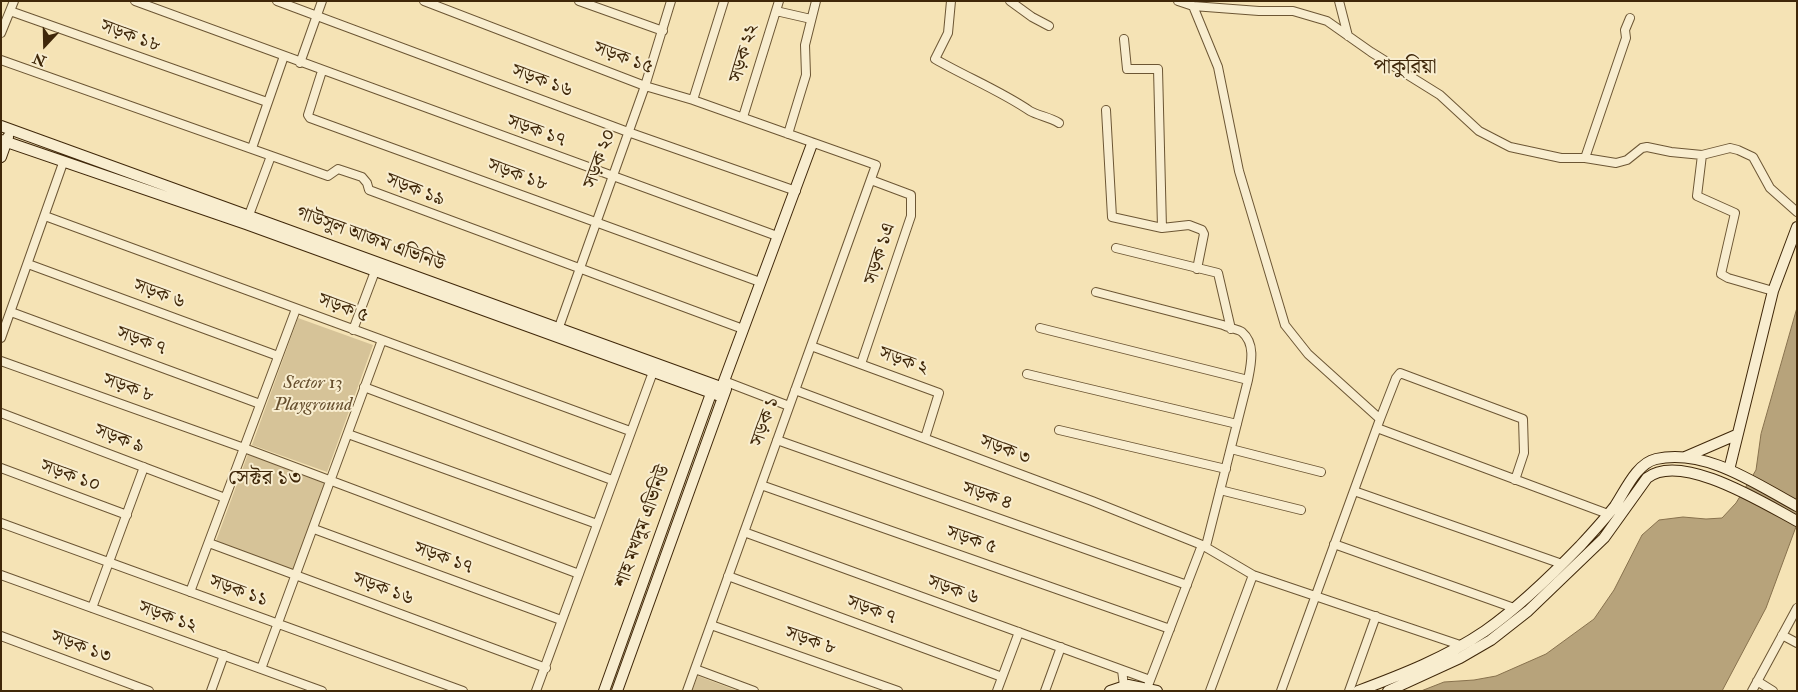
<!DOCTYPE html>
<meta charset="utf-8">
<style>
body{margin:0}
#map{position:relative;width:1798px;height:692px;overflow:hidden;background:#f5e3b5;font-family:"IM FELL Double Pica",serif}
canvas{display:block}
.frame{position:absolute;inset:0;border:2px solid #3f2709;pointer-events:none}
.north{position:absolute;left:20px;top:20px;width:50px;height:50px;-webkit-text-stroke:4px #f8edcf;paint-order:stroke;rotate:201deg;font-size:14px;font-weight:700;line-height:20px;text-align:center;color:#3f2709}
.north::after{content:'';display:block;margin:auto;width:18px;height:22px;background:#3f2709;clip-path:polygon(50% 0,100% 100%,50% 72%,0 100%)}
</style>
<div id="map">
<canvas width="1798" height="692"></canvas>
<div class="frame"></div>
<div class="north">N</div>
</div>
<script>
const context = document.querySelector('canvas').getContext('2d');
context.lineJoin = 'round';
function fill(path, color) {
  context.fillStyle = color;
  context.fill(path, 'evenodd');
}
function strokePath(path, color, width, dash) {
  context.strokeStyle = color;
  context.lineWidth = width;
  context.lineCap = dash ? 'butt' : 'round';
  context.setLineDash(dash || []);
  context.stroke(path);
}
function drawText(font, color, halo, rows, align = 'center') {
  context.font = font + ' "IM FELL Double Pica","Noto Serif Bengali",serif';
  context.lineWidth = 4;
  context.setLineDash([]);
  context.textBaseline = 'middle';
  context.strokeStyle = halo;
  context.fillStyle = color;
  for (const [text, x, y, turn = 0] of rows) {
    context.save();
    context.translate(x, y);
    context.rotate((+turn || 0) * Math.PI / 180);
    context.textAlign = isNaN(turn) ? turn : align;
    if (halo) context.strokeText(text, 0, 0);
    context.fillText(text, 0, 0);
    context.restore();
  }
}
fill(new Path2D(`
 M298,318L373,345L327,472L252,445Z
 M248,454L326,483L294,570L216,541Z
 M698,676L738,691H739H692Z`), '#d6c398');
const water = new Path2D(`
 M1797,308V524L1766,608L1722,691H1421L1444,682L1474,680L1496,676L1546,654L1594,619L1614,590L1642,535L1659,520L1683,517L1706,519L1722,518L1736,503L1756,470L1761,434Z`);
fill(water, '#b7a37b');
strokePath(water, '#87714d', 1);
const street = new Path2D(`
 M135,1L777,236
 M277,1L628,132L796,191
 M424,1L645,86L693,100L876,165L687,691
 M579,1L663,31
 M951,1L948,33L935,59C966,77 1001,91 1030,111C1039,116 1050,117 1059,123
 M1010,1L1032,17L1049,26
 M1178,1L1193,6L1259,11H1293L1327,21L1371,52L1440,95L1479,131L1510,147L1561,158H1585L1616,163L1627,160L1642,148L1647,147L1671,152L1702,155L1730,148L1738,150L1753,157L1770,188L1797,212
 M1339,1L1348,36
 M1193,6L1218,67L1239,171L1285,325L1308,354L1380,419
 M10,11L267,102
 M776,11L811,19
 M1,33L14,1
 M1124,39L1127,69H1158L1162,228
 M1,60L328,176L338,169L362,177L367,183L369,190L743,329
 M300,63L322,1
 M322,71L308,115L310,118L760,282
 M693,100L724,1
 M1106,110L1112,217L1162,228L1189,225L1202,230L1204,234L1197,269
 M743,117L779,1
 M788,134L806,75L805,45L816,1
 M252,148L284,56
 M1702,155L1697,196L1735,213L1721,274L1728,278L1773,291
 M1585,158L1626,38L1625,30L1630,18
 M249,215L271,156
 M45,216L630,431
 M1116,248L1218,273L1231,329
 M28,264L278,356
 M1096,292L1223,325C1229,328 1238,329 1242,332C1256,344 1251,364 1248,380L1206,546
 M11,312L260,404
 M559,327L645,86L671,1
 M1040,328L1248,380
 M353,330L377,266
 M1,338L63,163
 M811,346L939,393L925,438
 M1,361L244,448L579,574
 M861,364L911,216V195L871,180
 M1027,374L1237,424
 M724,381L789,406
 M364,387L612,480
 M795,390L1092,501L1202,545L1253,575L1460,645
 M1,413L225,498
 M1377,428L1608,514
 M1059,430L1226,469
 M348,434L597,524
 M777,440L1187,585
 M1231,449L1321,472
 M1,468L127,515
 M761,485L1170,629
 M1220,490L1301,510
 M1354,491L1562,564
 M1,523L463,691
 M314,529L561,620
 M744,532L1150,680
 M209,543L546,668
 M1334,544L1514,608
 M1,575L322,691
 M728,576L1002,677
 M190,592L296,309
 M92,608L144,467
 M711,625L898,691
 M1782,635L1797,643
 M1,636L149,691
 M261,669L382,340
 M695,669L754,691
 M1122,670L1124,686
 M1757,681L1773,691
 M1149,683L1202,545
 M211,691L224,655
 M536,691L653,372
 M997,691L1019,632
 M1045,691L1061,647
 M1210,691L1253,575
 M1281,691L1380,419L1396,378L1400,373L1523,419L1524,453L1515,480
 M1349,691L1376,616
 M1752,691L1797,608`);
const secondary = new Path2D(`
 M1,126L726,389
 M1,140L246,224L723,397
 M1,157L8,137
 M1685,457L1736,435
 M1729,470L1773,291L1797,227
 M604,691L713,388
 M617,691L726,389L724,381L812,144
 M1110,691L1128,685L1157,691
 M1358,691C1401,675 1447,657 1485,631C1519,607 1551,576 1580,546C1592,533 1604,520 1615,506C1625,491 1637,463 1656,459C1706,448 1756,484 1797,506
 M1388,691L1460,658L1491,640L1528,611L1604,538L1647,478C1681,451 1765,504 1797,521`);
strokePath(street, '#6c5634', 10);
strokePath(secondary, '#3f2709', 12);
strokePath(street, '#f8edcf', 8);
strokePath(secondary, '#f8edcf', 10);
drawText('19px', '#3f2709', '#f8edcf', [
 ["সড়ক ১৮",130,37,20],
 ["সড়ক ২২",745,54,-73],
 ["সড়ক ১৫",623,59,20],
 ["সড়ক ১৬",542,82,20],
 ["সড়ক ১৭",536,132,20],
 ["সড়ক ২০",601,159,-70],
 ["সড়ক ১৮",517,176,20],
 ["সড়ক ১৯",415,191,21],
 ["গাউসুল আজম এভিনিউ",370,240,20],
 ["সড়ক ১এ",881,254,-72],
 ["সড়ক ৬",159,295,20],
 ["সড়ক ৫",343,309,20],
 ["সড়ক ৭",141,342,20],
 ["সড়ক ২",903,362,20],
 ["সড়ক ৮",128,389,20],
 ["সড়ক ১",766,422,-70],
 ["সড়ক ৯",119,440,21],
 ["সড়ক ৩",1005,451,21],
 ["সড়ক ১০",70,477,20],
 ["সড়ক ৪",987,497,19],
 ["শাহ মখদুম এভিনিউ",644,527,-70],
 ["সড়ক ৫",971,541,19],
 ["সড়ক ১৭",443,559,20],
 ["সড়ক ১৬",383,590,20],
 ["সড়ক ৬",953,591,20],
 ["সড়ক ১১",238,592,20],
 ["সড়ক ৭",871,611,20],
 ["সড়ক ১২",167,618,20],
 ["সড়ক ৮",810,642,19],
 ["সড়ক ১৩",81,648,20]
]);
drawText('italic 19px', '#654e2d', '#f8edcf', [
 ["Sector 13",313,384],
 ["Playground",313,406]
]);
drawText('21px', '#3f2709', '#f8edcf', [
 ["পাকুরিয়া",1405,68],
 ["সেক্টর ১৩",265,479]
]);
</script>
